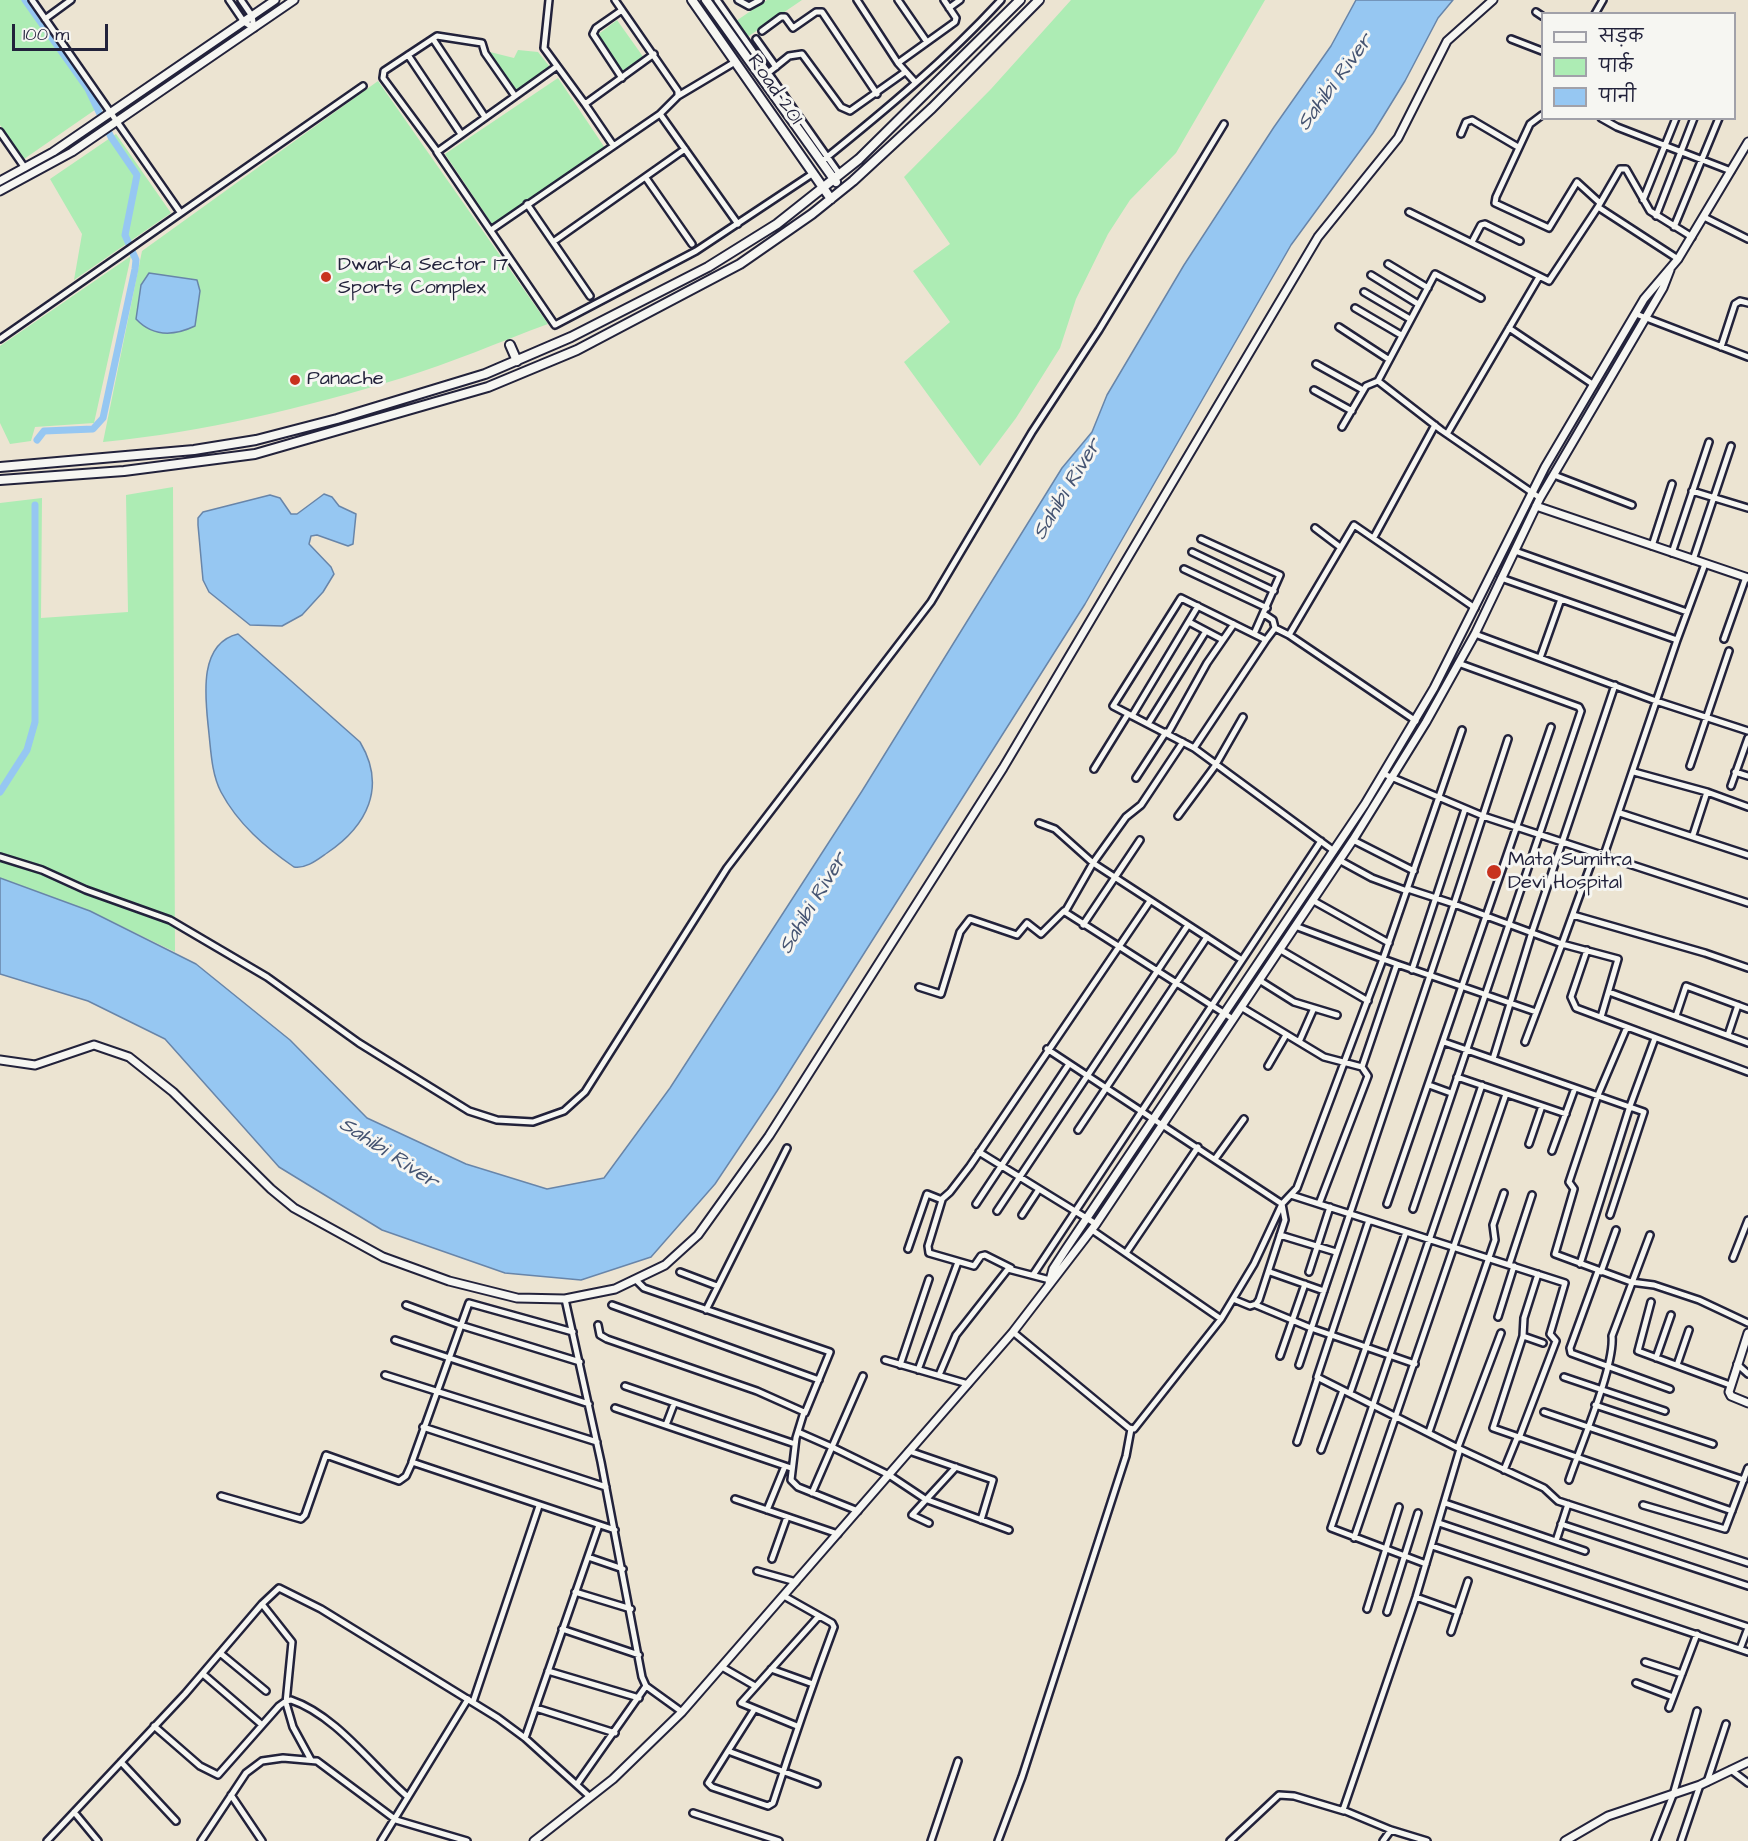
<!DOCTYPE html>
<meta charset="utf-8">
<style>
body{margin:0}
#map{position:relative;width:1748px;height:1841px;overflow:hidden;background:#ece4d2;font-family:"Architects Daughter","Playpen Sans Deva",sans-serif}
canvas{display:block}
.legend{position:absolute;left:1541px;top:12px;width:195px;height:108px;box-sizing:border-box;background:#f6f6f2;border:2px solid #a1a1a9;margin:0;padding:8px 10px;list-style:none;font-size:18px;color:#22223b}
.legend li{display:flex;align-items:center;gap:12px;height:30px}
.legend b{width:30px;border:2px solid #a1a1a9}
.scale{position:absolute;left:12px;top:24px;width:96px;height:27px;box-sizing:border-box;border:3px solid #22223b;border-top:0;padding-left:8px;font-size:18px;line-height:21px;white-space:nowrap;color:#22223b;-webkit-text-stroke:4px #f6f6f2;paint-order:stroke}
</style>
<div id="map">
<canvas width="1748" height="1841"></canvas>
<ul class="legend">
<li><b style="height:8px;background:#f6f6f2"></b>सड़क</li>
<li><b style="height:16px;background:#adecb4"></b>पार्क</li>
<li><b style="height:16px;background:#96c7f2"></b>पानी</li>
</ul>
<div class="scale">100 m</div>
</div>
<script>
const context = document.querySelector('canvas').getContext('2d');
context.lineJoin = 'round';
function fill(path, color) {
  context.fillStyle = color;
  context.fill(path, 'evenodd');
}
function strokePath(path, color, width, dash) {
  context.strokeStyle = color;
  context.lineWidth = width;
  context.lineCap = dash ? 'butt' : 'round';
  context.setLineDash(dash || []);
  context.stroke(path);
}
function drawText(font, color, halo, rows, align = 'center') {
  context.font = font + ' "Architects Daughter",sans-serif';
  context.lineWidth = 6;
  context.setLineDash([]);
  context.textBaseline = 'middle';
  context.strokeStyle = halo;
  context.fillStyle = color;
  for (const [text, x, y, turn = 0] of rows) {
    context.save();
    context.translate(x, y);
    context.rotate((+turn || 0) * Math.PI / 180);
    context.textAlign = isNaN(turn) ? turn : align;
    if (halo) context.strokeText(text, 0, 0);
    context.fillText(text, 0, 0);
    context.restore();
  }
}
fill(new Path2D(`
 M0,0H30L102,105L24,159L0,125Z
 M767,0H802L746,38L736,21Z
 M1071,0H1265L1176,153L1130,200L1108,234L1076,299L1060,348L1016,418L980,466L904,362L950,322L913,271L950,244L904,177L991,89Z
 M617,20L644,58L622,74L596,36Z
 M518,50L538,52L550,67L515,93L486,51L514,58Z
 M558,78L605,148L492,224L445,154Z
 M378,81L548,324C499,342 451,363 402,378C304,408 205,432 103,442L142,251Z
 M116,134L171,213L74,280L82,234L50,179Z
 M131,256L94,423L35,427L31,441L10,444L0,423V346Z
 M173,487L175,952L90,911L0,878V503L42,498L41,618L128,612L126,495Z`), '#adecb4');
const water = new Path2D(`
 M1356,0H1453L1438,18L1405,81L1373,133L1291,245L1085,604L777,1091L715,1184L651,1257L581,1280L505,1273L382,1230L279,1167L165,1039L88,1001L0,974V878L90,911L196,964L290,1040L367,1118L466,1164L547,1189L604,1178L670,1088L862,791L1062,468L1092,432L1107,395L1184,265L1274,127L1331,46Z
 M149,273L197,280L200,291L195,326C174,336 153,337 136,319L141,285Z
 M324,494L332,497L339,506L356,514L353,544L348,546L317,535L311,536L309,544L331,567L334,574L323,592L302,615L282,626L250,625L209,592L203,580L198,525V518L203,512L270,495L280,498L291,514H297Z
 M238,634L360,742C387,787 367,826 327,853C317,860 306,869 294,867C265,847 238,824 221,792C212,775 211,753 209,734C206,703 196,644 238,634Z`);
fill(water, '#96c7f2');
strokePath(water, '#6885a9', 1.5);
strokePath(new Path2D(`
 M25,0L88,89L111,137L137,175L125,235L136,260L135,269L103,418L93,429L44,431L37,440
 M0,792L27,750L35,722V505`), '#96c7f2', 7);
const minor = new Path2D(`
 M32,0L180,212
 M229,0L244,22L254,28
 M241,0L252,16L254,28
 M549,0L544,48L585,104
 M717,0L840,175
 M738,0L749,6L760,0
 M857,0L898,63L915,82
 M898,0L927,42
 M949,8L960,0
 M1536,12L1542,16
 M1595,14L1603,0
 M45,19L71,0
 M762,31L781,17H785L793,28L816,12H822L877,94
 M433,39L485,117
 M756,39L776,67
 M1511,39L1542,51
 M408,55L461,134
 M898,63L955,22L956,18L944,0
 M556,67L437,152L555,325L696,251L812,174
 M768,73L789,56L802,54L841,107L850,111L905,72
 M622,78L593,34L596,28L622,10
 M678,96L735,62
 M660,114L738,224
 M1542,115L1530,124L1496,197L1495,203L1549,228L1577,182L1600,203
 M1601,118L1617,127L1731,171
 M0,132L25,168
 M1461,134L1466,122L1472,120L1518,147
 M613,145L585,104L654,54
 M437,151L383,78L384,71L437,36L482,43L485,53L515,96
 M821,162C883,112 947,59 1001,0
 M646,178L692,244
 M1643,200L1676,118
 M527,204L590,296
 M1409,212L1549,281L1598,207
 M1656,216L1694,118
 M1704,217L1748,239
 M1674,227L1719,118
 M491,230L660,114L678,96V91L615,0
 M553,242L685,149
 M1472,242L1481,225L1485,224L1520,241
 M1678,259L1598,207L1620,169H1626L1650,211L1692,237
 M1388,264L1428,288
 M1371,275L1418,304
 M1364,292L1410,319
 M1481,298L1435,274L1378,381L1441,430L1540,498
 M1355,308L1401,335
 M1636,314L1748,357
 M1339,327L1388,359
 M1509,328L1594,385
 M0,339L363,86
 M1721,347L1735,304L1740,301L1748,303
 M1316,364L1363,390
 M1314,390L1352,411
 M1342,427L1366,386L1378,381
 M1447,434L1539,277
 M1554,475L1632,505
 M1692,491L1748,508
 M1315,528L1340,547
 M1374,537L1435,425
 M1201,539L1280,575L1254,634
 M1652,546L1672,484
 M1515,551L1687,612
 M1192,552L1274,591
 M1672,553L1709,442
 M1693,560L1731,446
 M1184,569L1267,608
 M1501,578L1677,640
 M1264,614L1273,620L1275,628
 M1189,622L1223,640
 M1475,634L1656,701L1748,731
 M1289,635L1354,525L1475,608
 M1724,639L1746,577
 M1266,640L1275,628L1289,635L1416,721
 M1540,658L1561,599
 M1132,716L1198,606
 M1148,724L1206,631
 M1168,733L1207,663L1234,624
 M1183,742L1141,805L1126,817L1093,863L1065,912L1233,1019
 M1194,748L1266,640L1181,598L1113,706L1194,748L1334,851
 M1690,766L1729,651
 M1094,769L1128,714
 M1634,772L1707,792L1748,807
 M1735,772L1748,776
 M1384,774L1483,816L1748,903
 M1136,778L1166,732
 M1731,786L1748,738
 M1620,813L1748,855
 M1178,816L1215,766L1243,717
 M1039,823L1055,829L1093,863L1242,960
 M1693,835L1707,792
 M1353,840L1414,871
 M1595,853L1562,944L1618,959L1601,1017
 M1604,855L1677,640L1705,564
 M0,857L42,870L86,890L170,920L267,977L359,1043L469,1111L497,1120L533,1122L564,1111L585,1092L727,868L931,602L1032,432L1099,330L1224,124
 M1339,860L1372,878L1407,891
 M1408,889L1454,904L1508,739
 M1312,900L1389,943
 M1573,915L1705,953L1748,968
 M1083,925L1140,840
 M1295,926L1383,959L1462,730
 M1279,949L1368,1001
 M1587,950L1571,997L1576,1008L1748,1072
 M1397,964L1536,1012
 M1412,970L1465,809
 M1259,980L1294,1002L1337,1015
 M919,987L941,994L960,932L970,919L1017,935L1027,923L1041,934L1064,911
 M1609,992L1748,1043
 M1241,1007L1324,1057L1362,1067L1368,1076L1319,1204
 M1676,1016L1686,986L1748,1009
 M1627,1027L1598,1095L1569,1182L1574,1189L1555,1254L1631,1282L1654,1285L1699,1300L1748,1323
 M1728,1035L1738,1005
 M1299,1042L1314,1008
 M1444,1042L1644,1112L1610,1215
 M1047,1049L1282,1204L1285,1220L1259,1300L1256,1304L1250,1306L1233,1299
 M1493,1059L1532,932L1615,685
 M1268,1066L1286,1035
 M1457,1077L1566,1114
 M1429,1085L1451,1093
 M1078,1130L1207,937
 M1529,1144L1542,1106
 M1552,1151L1575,1088
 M979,1152L1096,1224
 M1215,1159L1244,1119
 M1291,1195L1565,1283L1550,1334L1556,1341L1519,1438
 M942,1199L950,1192L970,1166L1150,901
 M976,1204L1069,1064
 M1387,1204L1551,727
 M1413,1209L1581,711L1579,707L1458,663
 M997,1211L1188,925
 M1022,1215L1039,1189
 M1369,1220L1317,1377L1460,1449L1416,1597L1343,1810L1391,1830L1427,1841
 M1092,1230L1221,1319
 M1280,1235L1336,1252
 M908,1249L927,1194L942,1200L928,1246L929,1253L974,1266L981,1256L985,1255L1011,1268
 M1126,1253L1198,1147
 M1733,1258L1748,1220
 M1580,1264L1630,1106L1655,1038
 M1509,1265L1532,1195
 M1598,1271L1570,1348L1571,1353L1670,1389
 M680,1272L717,1286
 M1270,1272L1324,1291
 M1309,1272L1330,1207
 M1601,1272L1616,1230
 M1538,1274L1524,1318L1523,1336L1493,1428L1732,1511
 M1033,1275L1321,841
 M636,1280L644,1288L830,1352L805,1413
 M565,1299L601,1462L642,1677L646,1686L682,1712
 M1651,1302L1638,1351L1730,1385
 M406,1305L460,1325L580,1362
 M612,1305L819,1380
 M1256,1305L1311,1328L1415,1364
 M706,1310L787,1148
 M1498,1317L1514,1266
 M598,1325L600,1335L607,1339L757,1391L804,1412L796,1438L791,1480L798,1487L858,1511
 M573,1332L469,1303L412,1462L615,1530
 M1013,1332L1129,1428L1134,1429L1221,1319L1254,1264L1282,1204L1297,1188L1383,959L1397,964L1362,1067
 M1523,1336L1543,1343
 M395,1340L589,1404
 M1280,1356L1305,1284
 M1656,1358L1671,1315
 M885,1360L968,1384
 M1737,1364L1748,1374
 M900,1365L929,1279
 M1299,1365L1454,904L1562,944L1525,1042
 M1677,1365L1689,1330
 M918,1370L958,1262
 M385,1375L597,1442
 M939,1375L956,1335L1008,1269L1050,1280
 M863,1376L832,1447L889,1475L925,1499L1009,1530
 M1564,1377L1665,1411
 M625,1386L795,1444
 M1350,1393L1406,1232
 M1595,1405L1713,1444
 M615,1408L791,1468
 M1544,1412L1744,1480
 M666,1425L674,1404
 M423,1427L606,1487
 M798,1432L832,1447L812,1493
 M1429,1432L1495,1240L1493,1225L1504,1193
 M1297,1442L1318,1377
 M1458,1447L1501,1333
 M1460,1449L1544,1488L1558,1501L1748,1563
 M1321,1450L1343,1390
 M909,1451L993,1480L981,1520
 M1504,1470L1517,1438
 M1569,1480C1580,1447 1615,1366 1612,1336L1650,1235
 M221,1496L301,1519L305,1515L326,1455L399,1481L406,1476L412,1463
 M735,1499L838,1534
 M1445,1503L1585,1551
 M1643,1505L1725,1529L1748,1468
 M767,1510L785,1466
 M929,1523L912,1515L956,1467
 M1439,1523L1748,1627
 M1561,1524L1748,1586
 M1354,1538L1506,1094
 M1556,1541L1568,1504
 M1432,1546L1748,1652
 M588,1557L623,1569
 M772,1559L787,1517
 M1426,1564L1331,1528L1482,1085
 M757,1571L796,1582
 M575,1592L631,1609
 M784,1596L832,1623L834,1627C812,1686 792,1744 773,1803L768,1806L712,1787L708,1783L728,1751L817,1784
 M1416,1597L1458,1612
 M262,1604L292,1642L286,1703L293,1727L311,1760
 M1367,1609L1399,1507
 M1387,1612L1418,1513
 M562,1629L639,1655
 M1451,1632L1468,1581
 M1740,1649L1748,1628
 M220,1653L266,1691
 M1645,1662L1682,1674
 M722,1667L755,1686
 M771,1669L813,1684
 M548,1671L639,1698
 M203,1674L261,1724
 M1636,1683L1673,1697
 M473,1702L539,1506
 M536,1708L615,1733
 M1669,1708L1697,1634
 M154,1726L200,1766L218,1775L279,1706L286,1701L291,1700C336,1715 373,1767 408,1797
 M797,1726L741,1703L819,1616
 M525,1738L599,1525
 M728,1751L754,1710
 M121,1762L176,1821
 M1731,1770L1748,1783
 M1707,1782L1726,1724
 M577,1784L646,1686
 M231,1795L262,1841
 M74,1812L98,1841
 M693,1813L779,1841
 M47,1841L185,1694L262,1604L279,1588L321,1609L498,1718L525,1738L589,1796
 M201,1841L246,1773L262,1761L283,1758L317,1761L396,1820L467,1841
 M381,1841L468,1699
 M931,1841L958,1761
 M998,1841L1022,1777L1126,1456L1131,1429
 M1230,1841L1279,1795L1294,1796L1344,1811
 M1383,1841L1391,1830
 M1655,1841L1673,1795L1697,1711
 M1681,1841L1700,1785`);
const tertiary = new Path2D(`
 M0,181L53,152L275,0
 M0,191L72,152L294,0
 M1536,506L1748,578
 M0,1060L35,1065L94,1045L129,1057L173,1092L271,1189L294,1208L383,1257L449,1281L517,1298L565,1299L615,1289L665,1265L698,1235L769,1136L1003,768L1318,237L1398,138L1447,41L1493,0
 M1049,1284L1053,1269L1066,1249L1365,804L1434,688L1545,467L1644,299L1678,259L1748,142
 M1748,1333L1729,1392L1731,1396L1748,1403
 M534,1841L613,1779L682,1712L1013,1332L1096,1224L1353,840L1426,722L1475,634L1540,498L1663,288L1670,270
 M1565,1841L1608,1816L1700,1785L1748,1762`);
const secondary = new Path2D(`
 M692,0L831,199
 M706,0L836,182
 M510,345L517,361
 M0,467L194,450L256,440L337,419L485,374L571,337L708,267L777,224L859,159L1020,0
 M0,480L124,471L255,454L488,387L577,350L740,264L812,214L853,181L932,108L1039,0`);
strokePath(minor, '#22223b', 10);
strokePath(tertiary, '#22223b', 11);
strokePath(secondary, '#22223b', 12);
strokePath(minor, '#f6f6f2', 5);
strokePath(tertiary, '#f6f6f2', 7);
strokePath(secondary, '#f6f6f2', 8);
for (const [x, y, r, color] of [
 [326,277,6,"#c8321e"],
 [295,380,6,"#c8321e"],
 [1494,872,8,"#c8321e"]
]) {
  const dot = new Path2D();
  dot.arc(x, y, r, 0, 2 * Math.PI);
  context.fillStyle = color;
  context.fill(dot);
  strokePath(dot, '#f6f6f2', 2);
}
drawText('20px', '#22223b', '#f6f6f2', [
 ["Road 201",774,90,55]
]);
drawText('20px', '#22223b', '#f6f6f2', [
 ["Dwarka Sector 17",338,266],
 ["Sports Complex",338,289],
 ["Panache",307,380],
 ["Mata Sumitra",1508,861],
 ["Devi Hospital",1508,884]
], 'left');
drawText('italic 21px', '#455472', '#f6f6f2', [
 ["Sahibi River",1336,83,-54],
 ["Sahibi River",1068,490,-59],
 ["Sahibi River",814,904,-59],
 ["Sahibi River",388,1154,33]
]);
</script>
